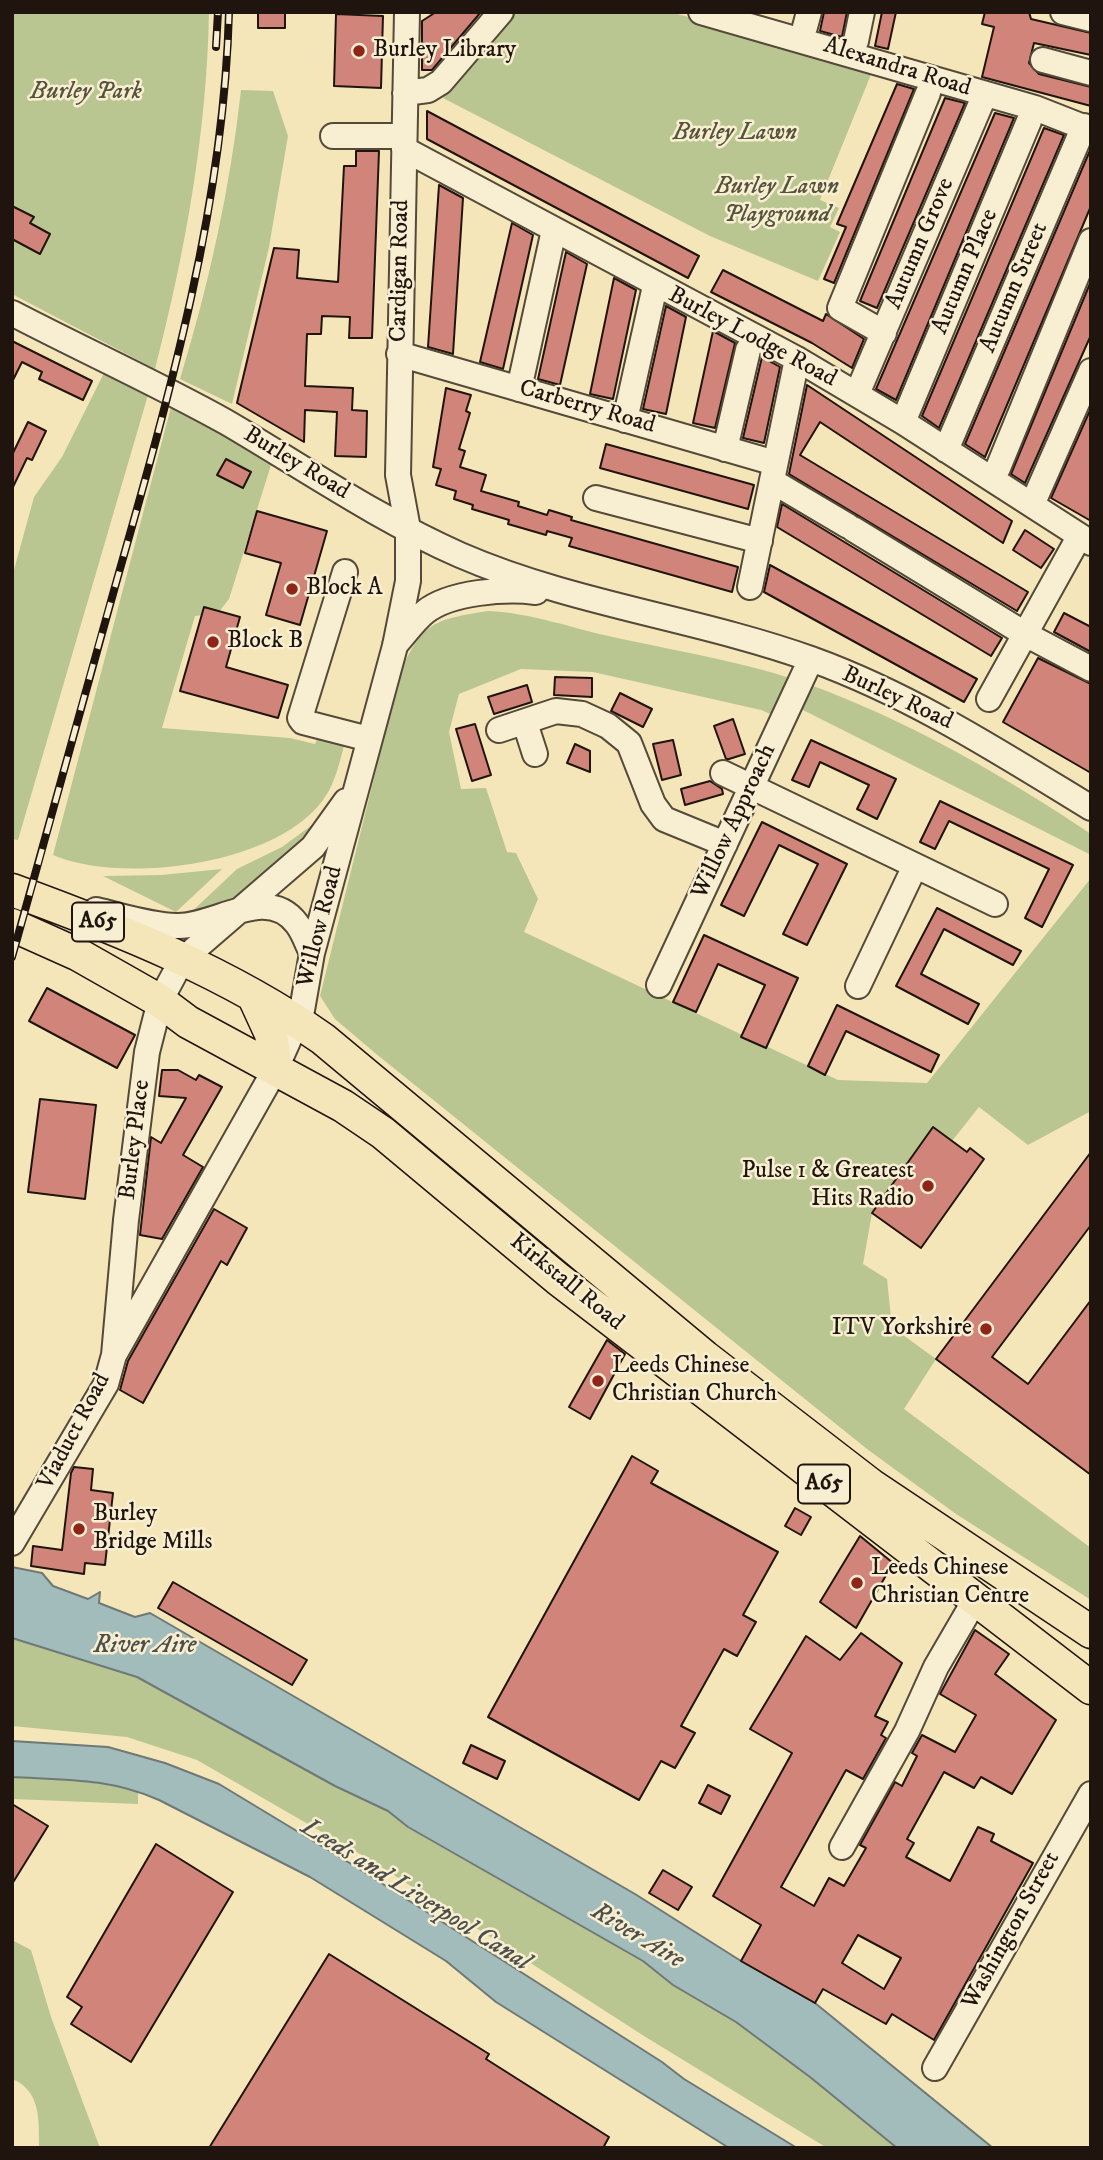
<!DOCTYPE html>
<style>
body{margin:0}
#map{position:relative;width:1103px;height:2160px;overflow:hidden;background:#f5e6ba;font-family:"IM FELL DW Pica",serif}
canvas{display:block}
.frame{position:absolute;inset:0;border:14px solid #20150e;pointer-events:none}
</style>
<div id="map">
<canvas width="1103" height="2160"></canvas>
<div class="frame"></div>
</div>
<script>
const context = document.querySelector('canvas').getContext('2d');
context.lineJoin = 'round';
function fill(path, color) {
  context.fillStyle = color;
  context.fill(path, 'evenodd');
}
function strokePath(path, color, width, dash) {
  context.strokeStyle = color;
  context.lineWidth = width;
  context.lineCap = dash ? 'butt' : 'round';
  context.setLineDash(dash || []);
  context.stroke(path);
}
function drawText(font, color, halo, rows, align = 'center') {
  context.font = font + ' "IM FELL DW Pica",serif';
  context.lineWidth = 5;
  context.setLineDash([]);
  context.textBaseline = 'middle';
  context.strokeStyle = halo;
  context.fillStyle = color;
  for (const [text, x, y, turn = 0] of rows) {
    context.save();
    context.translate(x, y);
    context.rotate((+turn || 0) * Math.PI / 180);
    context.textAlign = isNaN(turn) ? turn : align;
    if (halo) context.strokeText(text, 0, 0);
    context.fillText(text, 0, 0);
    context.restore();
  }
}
fill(new Path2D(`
 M12,12H209C207,132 185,253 155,369L12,294Z
 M511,12H670L874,67L820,200L839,208L830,227L840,232L818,281L710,236L443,98Z
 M241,90L273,91L288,136L269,247L232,404L180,379C209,284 230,189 241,90Z
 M104,373L148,395L18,840L12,839V577L34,497L62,457Z
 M171,407L266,457L271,465L229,599L218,613L195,616L162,728L290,738L315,744L319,735L345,742C340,760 336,781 325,797C280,865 123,885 53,855Z
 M488,611C532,613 571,628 613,637C685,653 760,664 829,692C921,728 1009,779 1091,834V855L801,709L794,724L761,710L593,672L521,669L459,694L449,732L461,789L486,788L507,852L516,853L538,899L524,932L838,1080L927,1083L1091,878V1111L1028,1145L979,1107L952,1141L933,1128L872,1213L863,1264L887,1279L892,1327L936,1359L904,1409L1091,1548V1600L956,1514L867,1449L375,1053L335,1019L320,996L400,673C423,621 434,620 488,611Z
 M323,817L308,836L229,905L186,917L237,869L282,847Z
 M222,869L176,912L103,876L161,875Z
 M12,1638L137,1677L335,1786L388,1811L408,1828L643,1961C673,1985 706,2001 737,2023C792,2061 847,2102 897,2148H827L644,2036L372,1861L197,1760L127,1737L12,1726Z
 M12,1777L89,1779L138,1791V1804L12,1799Z
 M12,1940L31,1950L51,2017L100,2148H39C39,2121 41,2090 12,2079Z`), '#b9c691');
const water = new Path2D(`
 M12,1567L42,1573L53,1586L88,1599L100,1592L99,1603L135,1617L150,1613L635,1894L741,1961L815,2003L993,2148H897L810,2077L736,2022L673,1985L643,1961L408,1827L388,1811L335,1786L137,1677L12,1638Z
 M12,1741L108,1747L165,1763L219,1784L353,1865L662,2062L684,2079L797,2148H729L496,2002L446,1961L310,1877L159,1800C109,1778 66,1780 12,1777Z`);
fill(water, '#a2bcbb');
strokePath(water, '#6e7976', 2);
const building = new Path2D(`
 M258,12H285V28H258Z
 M481,12L432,70H422V21L436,12Z
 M824,12H847L842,37L820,31Z
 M882,12H896L888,49L875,46Z
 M985,12H1029L1031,19L1091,33V55L1034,43L1029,63L1039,74L1091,87V106L982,77L994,27L982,24Z
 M336,14L383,16L381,88L334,86Z
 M897,84L914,89L834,283L824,279L846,227L837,224Z
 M945,98L965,103L877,308L860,301Z
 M427,111L699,256L688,278L427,139Z
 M995,113L1014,118L896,400L876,389Z
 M1044,128L1064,135L939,428L922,416Z
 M1091,148V206L985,457L965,444Z
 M356,151H379L372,338H349L350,317L322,316L321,334H307L305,386L353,388L352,410L367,411L366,457L335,456L337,412L305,410L304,442L237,403L274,248L299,250L297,278L338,282L344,166H356Z
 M439,185L463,198L453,354L428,347Z
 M12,206L34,217L30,223L50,234L40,254L12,239Z
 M512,223L533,235L503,369L480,362Z
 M566,252L587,264L560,385L538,379Z
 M723,270L823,321L826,314L864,339L852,368L812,343L711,292Z
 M614,278L636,290L613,399L590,394Z
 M1091,281V335L1025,483L1011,474Z
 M666,306L686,317L666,414L643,409Z
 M713,331L735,343L715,428L693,423Z
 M12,341L92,381L83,400L39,379L42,372L22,362L12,382Z
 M762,357L780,367L764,443L743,438Z
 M807,385L1012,521L1003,543L820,422L800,455L1028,592L1017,611L789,474Z
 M446,388L471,395L466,411L470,413L459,449L465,451L460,467L486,475L481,491L519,502L518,506L547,515L549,510L572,517L571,520L738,567L732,592L569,546L572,538L547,531L546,535L508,524L509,520L472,509L473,505L454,499L456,491L436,485L441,469L433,467Z
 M1091,408V521L1051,498Z
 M28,422L46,431L32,460L27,458L12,489V455Z
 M606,444L754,485L748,509L600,468Z
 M226,459L251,472L243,488L217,475Z
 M782,504L1002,638L991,656L777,527Z
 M257,511L327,531L300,625L266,615L281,563L245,553Z
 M1025,530L1054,549L1041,568L1013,550Z
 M770,565L977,679L964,702L764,592Z
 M204,607L240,617L226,667L288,685L278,718L180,691Z
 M1064,613L1091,627V652L1054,632Z
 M1038,658L1091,684V773L1003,722Z
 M555,677L592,678V697L554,695Z
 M527,685L532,702L494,714L488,697Z
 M620,693L652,709L643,727L611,711Z
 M733,719L745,754L729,759H726L714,726Z
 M475,724L491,775L472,781L456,729Z
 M673,740L681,775L662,780L653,744Z
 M811,740L896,779L877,819L857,809L869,785L820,762L809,787L792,780Z
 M575,744L590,751V772L567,763Z
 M710,781L722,789L723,794L685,805L681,789Z
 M940,801L1073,865L1042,927L1025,918L1049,869L949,821L935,849L920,842Z
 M762,822L847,864L807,945L783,934L818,864L779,845L744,916L721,905Z
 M937,908L1021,951L1013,965L944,929L921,974L979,1004L968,1024L896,986Z
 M704,935L798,978L766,1048L741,1037L765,985L718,964L696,1012L673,1002Z
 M47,988L135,1035L117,1068L29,1021Z
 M837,1005L939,1055L931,1072L846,1031L825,1075L808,1066Z
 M162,1070H178L196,1080L199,1075L222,1087L183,1155L203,1167L162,1239L140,1235L151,1137L161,1143L186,1098L159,1096Z
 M40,1099L96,1105L85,1199L28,1192Z
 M933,1127L967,1152L970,1148L984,1159L921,1248L872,1213Z
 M1091,1152V1225L992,1357L1028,1384L1091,1300V1475L936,1359Z
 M214,1209L247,1228L227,1265L221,1261L143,1403L120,1390L128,1361Z
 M607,1340L625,1354L590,1419L569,1407Z
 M632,1456L658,1471L651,1483L778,1552L743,1615L756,1622L737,1656L724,1649L681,1726L695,1733L675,1768L661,1761L639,1800L488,1717Z
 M74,1467L93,1469L91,1490L113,1493L105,1565L85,1563L84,1574L31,1566L33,1546L62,1550L71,1473Z
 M795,1508L811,1517L801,1535L785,1526Z
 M860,1536L893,1563L856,1628L820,1602Z
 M173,1582L307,1660L292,1685L158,1608Z
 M975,1630L1009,1654L995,1674L1056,1720L1012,1794L981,1777L974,1788L944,1772L907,1839L914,1843L906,1857L950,1881L978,1827L994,1834L991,1841L1033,1863L934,2040L892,2014L886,2024L823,1989L815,2003L741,1961L761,1925L713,1896L792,1753L750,1729L806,1636L840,1660L861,1633L902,1663L875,1716L888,1722L881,1735L886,1738L863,1779L846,1770L781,1887L814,1906L829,1878L844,1886L866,1848L860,1845L895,1782L902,1786L917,1756L912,1753L922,1735L955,1752L976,1715L940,1694ZM858,1935L901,1958L884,1989L842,1963Z
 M471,1745L505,1761L497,1779L463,1763Z
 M708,1785L730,1796L721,1814L699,1803Z
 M12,1804L48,1826L12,1884Z
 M156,1844L233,1892L131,2062L71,2024L82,2007L67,1997Z
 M663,1870L692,1887L678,1910L649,1893Z
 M329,1954L489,2054L486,2059L609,2137L603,2148H209Z`);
fill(building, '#d1847a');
strokePath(building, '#20150e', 2);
const minor = new Path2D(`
 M701,12L1035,108L1091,130
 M1063,12L1091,19
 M805,27L809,12
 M856,41L862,12
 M1043,60L1091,73
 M405,93L428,90L441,82L501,12
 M333,136H403
 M404,149L797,359L903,422L1091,543
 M12,313C83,350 156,383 226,422C303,467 378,519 460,555C573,604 696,618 811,659C911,695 1001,753 1091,808
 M884,333L840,308L928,93
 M399,354L775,463
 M519,389L554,230
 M857,394L985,94
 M625,420L655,286
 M903,422L1029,121
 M725,449L748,350
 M946,450L1084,126
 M998,468L1091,241
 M772,481L848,526
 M596,498L760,541
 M1032,505L1091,371
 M853,529L1025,634L1091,669
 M345,572L300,718L303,722L369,739
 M750,587L797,359
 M395,645C405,634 414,621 425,612C450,592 506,588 536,592
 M989,699L1079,537
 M525,723L535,754
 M499,730L556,711L582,714L608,726L629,743L653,804L664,819L725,844
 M723,773L995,904
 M96,910C122,916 149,925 176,926C214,928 267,883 297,924C304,933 307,944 312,953
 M659,985L811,659
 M858,986L915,866
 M114,1355L276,1068L302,1010L312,953L395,646L408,581V529L398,475L407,12
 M12,1543L106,1384L114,1355L126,1220L147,1052L160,1001L182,960L313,847L346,801
 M842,1847L907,1731L936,1667L975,1600
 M935,2068L1091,1794`);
const major = new Path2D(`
 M12,890C119,929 229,973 323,1039L705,1357L871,1485L1091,1632
 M12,925L79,955L160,1001L188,1022L343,1106L383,1133L558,1279L1091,1688
 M254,997L271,1034L276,1068`);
strokePath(minor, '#554939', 28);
strokePath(major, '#20150e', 35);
strokePath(minor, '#f8efd2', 24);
strokePath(major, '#f5e6ba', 32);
const rail = new Path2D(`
 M216,47L218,12
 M12,957C48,830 82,703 118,576C170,393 224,204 229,12`);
strokePath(rail, '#20150e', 8);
strokePath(rail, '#f8efd2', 5, [16]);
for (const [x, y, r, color] of [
 [359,51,7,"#8f2418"],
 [292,589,7,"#8f2418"],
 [213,642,7,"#8f2418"],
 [928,1186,7,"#8f2418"],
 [986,1329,7,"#8f2418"],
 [598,1381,7,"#8f2418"],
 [79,1529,7,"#8f2418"],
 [857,1583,7,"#8f2418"]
]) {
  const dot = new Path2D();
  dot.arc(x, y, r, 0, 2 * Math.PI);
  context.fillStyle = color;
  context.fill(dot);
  strokePath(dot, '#f8efd2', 2.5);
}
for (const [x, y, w] of [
 [98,922,52],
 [824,1484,52]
]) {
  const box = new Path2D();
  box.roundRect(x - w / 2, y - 19.5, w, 39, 5);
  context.fillStyle = '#f8efd2';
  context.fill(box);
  strokePath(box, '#20150e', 2);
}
drawText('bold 23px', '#20150e', null, [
 ["A65",98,922],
 ["A65",824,1484]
]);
drawText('24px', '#20150e', '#f8efd2', [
 ["Burley Library",373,51],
 ["Block A",306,589],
 ["Block B",227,642],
 ["Pulse 1 & Greatest",914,1172,"right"],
 ["Hits Radio",914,1200,"right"],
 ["ITV Yorkshire",972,1329,"right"],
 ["Leeds Chinese",612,1367],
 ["Christian Church",612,1395],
 ["Burley",93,1515],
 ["Bridge Mills",93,1543],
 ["Leeds Chinese",871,1569],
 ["Christian Centre",871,1597]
], 'left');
drawText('24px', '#20150e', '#f8efd2', [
 ["Alexandra Road",897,68,17],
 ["Autumn Grove",921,244,-67],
 ["Cardigan Road",401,271,-89],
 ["Autumn Place",966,272,-67],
 ["Autumn Street",1015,288,-67],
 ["Burley Lodge Road",752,338,28],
 ["Carberry Road",587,408,16],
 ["Burley Road",296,464,31],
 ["Burley Road",897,699,25],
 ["Willow Approach",735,822,-65],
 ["Willow Road",321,927,-76],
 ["Burley Place",136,1140,-83],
 ["Kirkstall Road",566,1283,39],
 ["Viaduct Road",75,1432,-62],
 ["Washington Street",1012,1931,-61]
]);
drawText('italic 24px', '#56533c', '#f8efd2', [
 ["Burley Park",86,93],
 ["Burley Lawn",735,134],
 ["Burley Lawn",777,188],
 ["Playground",777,216]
]);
drawText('italic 26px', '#4e4f4b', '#f8efd2', [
 ["River Aire",145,1647],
 ["Leeds and Liverpool Canal",415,1896,32],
 ["River Aire",637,1937,31]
]);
</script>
